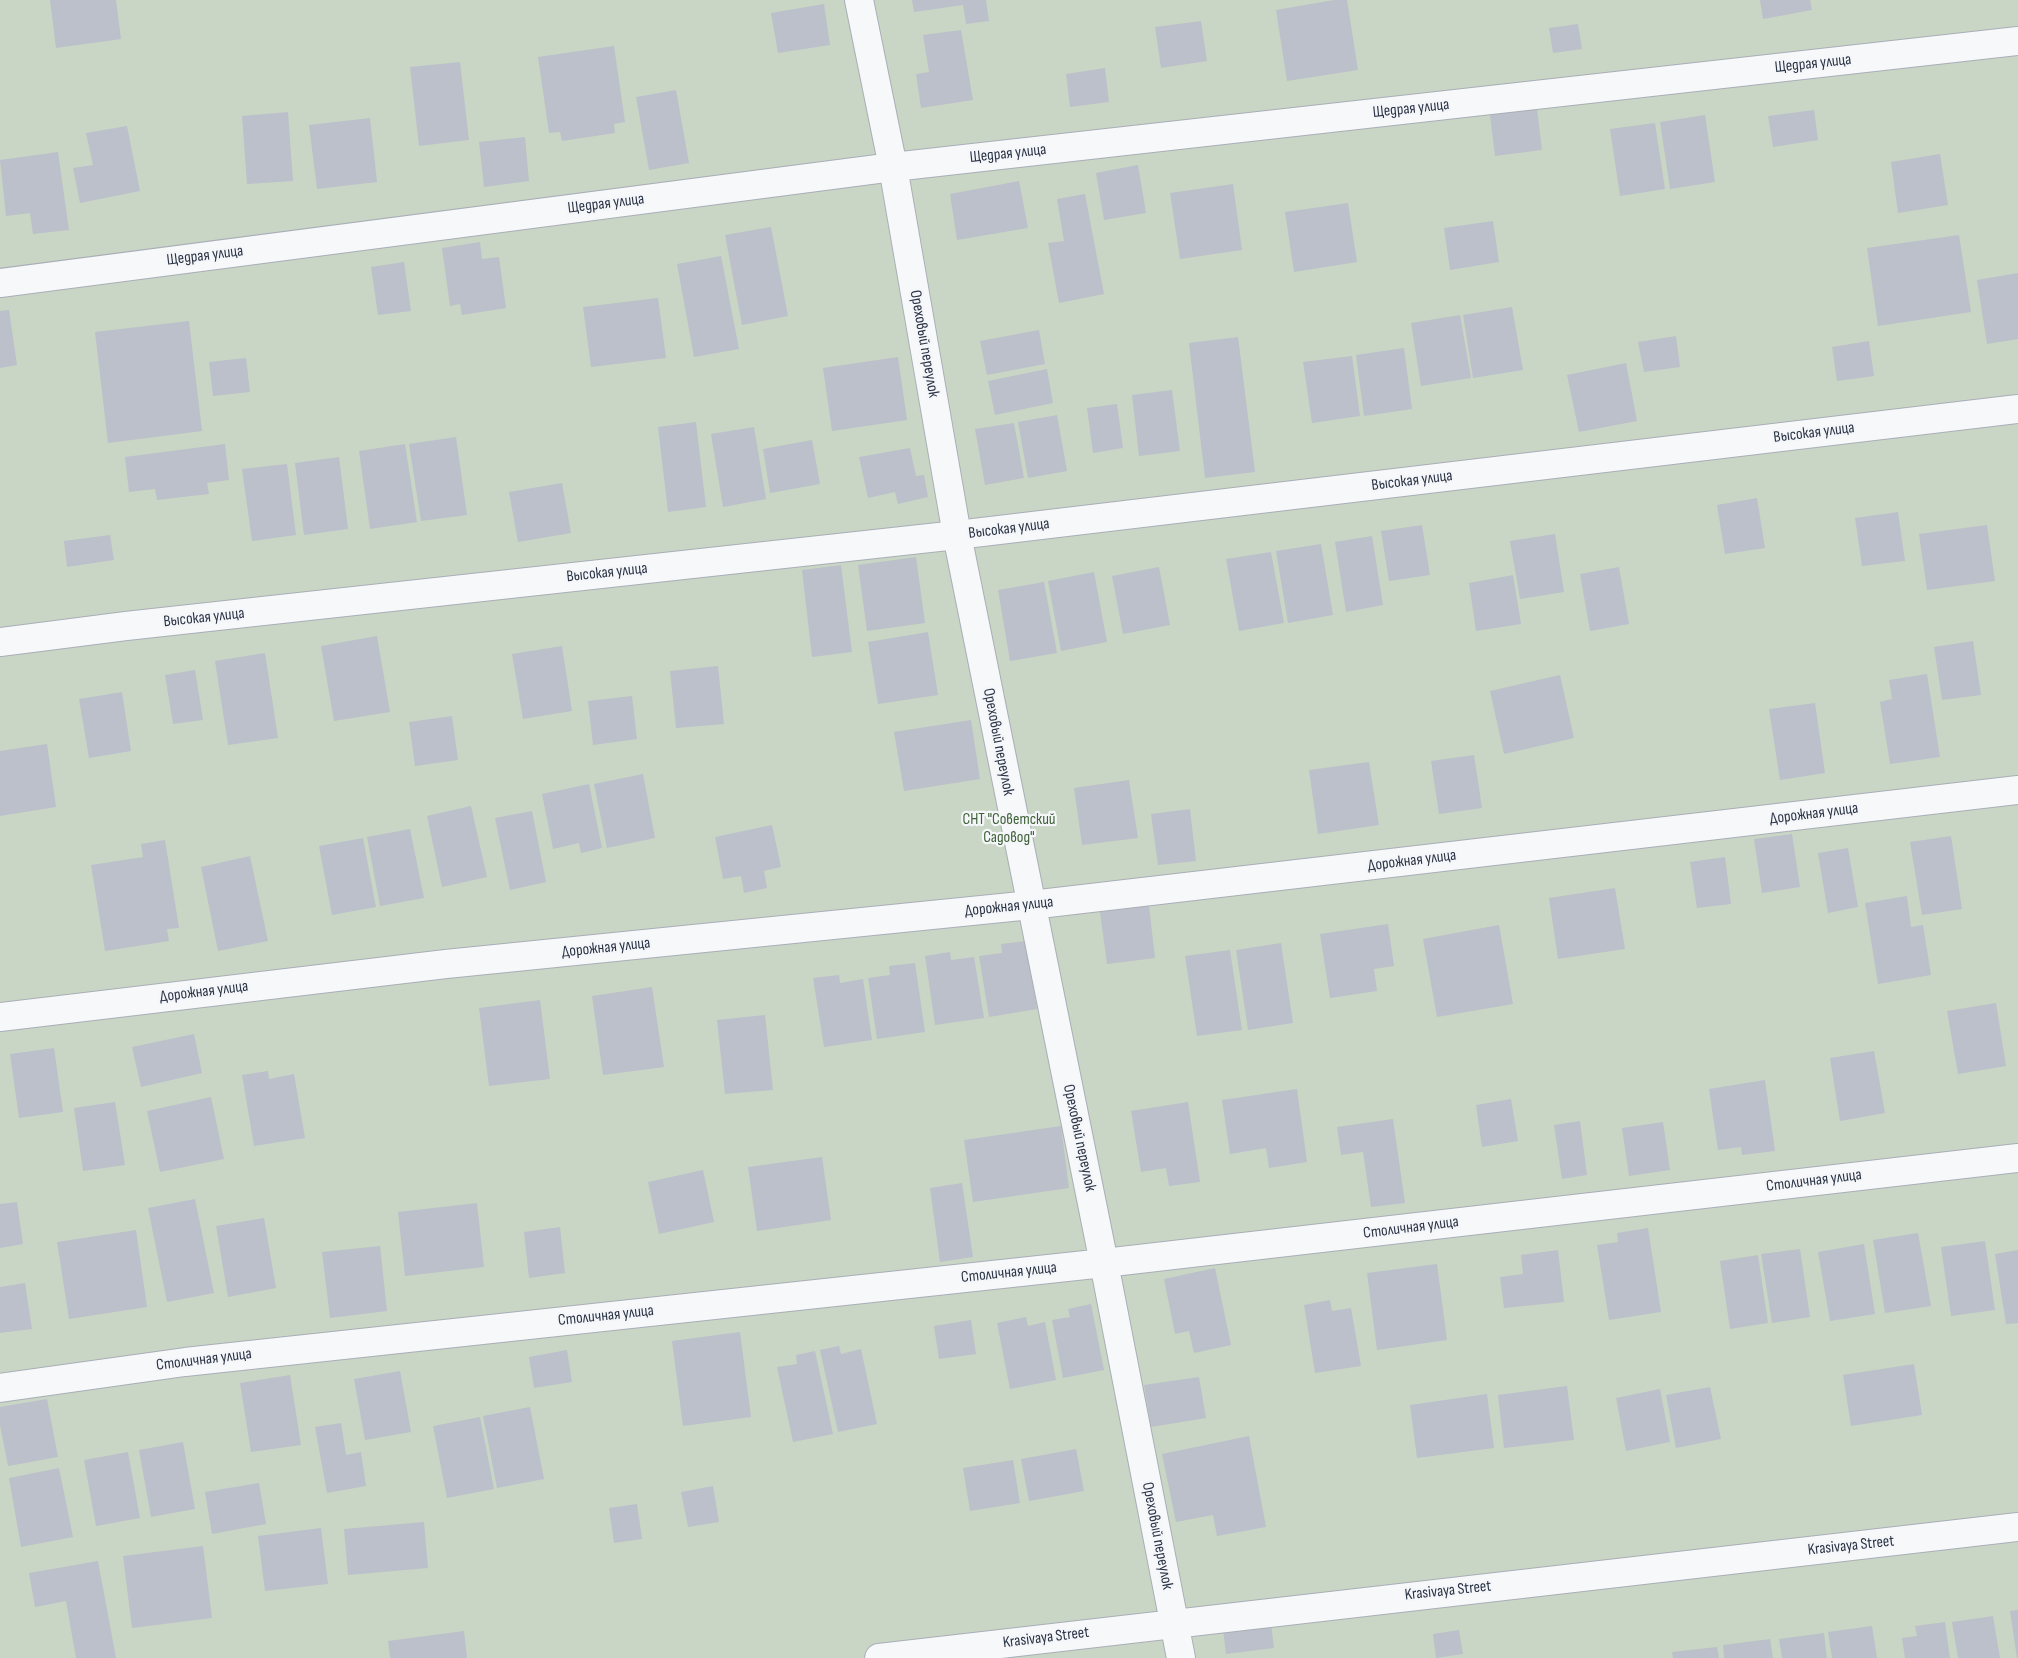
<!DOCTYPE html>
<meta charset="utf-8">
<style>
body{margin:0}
canvas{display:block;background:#e4e7ec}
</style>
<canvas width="2018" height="1658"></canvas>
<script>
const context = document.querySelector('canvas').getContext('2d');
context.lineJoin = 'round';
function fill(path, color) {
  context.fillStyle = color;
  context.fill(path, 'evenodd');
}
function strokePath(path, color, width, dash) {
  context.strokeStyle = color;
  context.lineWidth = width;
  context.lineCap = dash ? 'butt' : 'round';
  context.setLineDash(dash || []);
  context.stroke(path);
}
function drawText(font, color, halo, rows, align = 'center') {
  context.font = font + ' "Sofia Sans Condensed",sans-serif';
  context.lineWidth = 4.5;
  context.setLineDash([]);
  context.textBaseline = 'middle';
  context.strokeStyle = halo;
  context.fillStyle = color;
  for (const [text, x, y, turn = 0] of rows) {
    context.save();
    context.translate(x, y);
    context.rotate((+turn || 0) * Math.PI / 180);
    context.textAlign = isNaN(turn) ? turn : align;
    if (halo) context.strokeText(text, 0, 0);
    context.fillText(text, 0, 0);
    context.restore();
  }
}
fill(new Path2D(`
 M0,0H2018V1658H0Z`), '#c9d6c5');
fill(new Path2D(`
 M50,0H116L121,39L56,48Z
 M912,0H986L989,21L966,24L963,5L914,12Z
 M1334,0H1347L1358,70L1287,81L1276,10Z
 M1760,0H1810L1812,10L1763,19Z
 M824,4L830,45L778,53L771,13Z
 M1201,21L1207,61L1161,68L1155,27Z
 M1578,24L1582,49L1553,53L1549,28Z
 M961,30L973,100L921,108L916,74L929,72L923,35Z
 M614,46L625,122L614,124L615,133L562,141L560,132L549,133L538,57Z
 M460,62L469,140L419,146L410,67Z
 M1105,68L1109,102L1070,107L1066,74Z
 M676,90L689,163L649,170L636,97Z
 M1537,108L1542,150L1495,156L1490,115Z
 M1814,110L1818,140L1773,147L1768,116Z
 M288,112L293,181L247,184L242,116Z
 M1705,115L1715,182L1670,189L1660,122Z
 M370,118L377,182L317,189L309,125Z
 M1655,123L1665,189L1620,196L1610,129Z
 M127,126L140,191L80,203L73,168L93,165L86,133Z
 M525,137L529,181L484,187L479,142Z
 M58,152L69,230L33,234L30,213L6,216L0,160Z
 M1940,154L1948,205L1898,213L1891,162Z
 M1138,165L1146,213L1104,220L1096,173Z
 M1019,181L1028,228L957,240L950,194Z
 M1233,184L1242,250L1180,259L1170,193Z
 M1085,194L1104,294L1059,303L1048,243L1064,241L1057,199Z
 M1348,203L1357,262L1294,272L1285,212Z
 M1493,221L1499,262L1450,270L1444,228Z
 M771,227L788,316L742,325L725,235Z
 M1959,235L1971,312L1878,326L1867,248Z
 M480,242L482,259L499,257L506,308L462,315L460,304L450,306L442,248Z
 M721,256L739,349L694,357L677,264Z
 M404,262L411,311L378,315L371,267Z
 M2018,273V339L1987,344L1977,280Z
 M658,298L666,358L591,367L583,307Z
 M1512,307L1523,370L1473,378L1463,315Z
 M9,310L17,365L0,368V311Z
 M1460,315L1471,378L1421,386L1411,323Z
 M189,321L202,431L108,443L95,332Z
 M1039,330L1045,364L987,375L980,341Z
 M1676,336L1680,367L1644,372L1638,342Z
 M1238,337L1255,472L1205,478L1189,343Z
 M1869,341L1874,376L1837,381L1832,347Z
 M1404,348L1412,409L1364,416L1356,355Z
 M1352,356L1360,416L1312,423L1303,362Z
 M898,357L907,420L832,431L823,368Z
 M246,358L250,392L213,396L209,362Z
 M1626,363L1637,421L1579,432L1567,375Z
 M1047,369L1053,403L995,415L988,381Z
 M1172,390L1180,451L1139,456L1132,395Z
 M1117,404L1123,448L1093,453L1087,408Z
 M1057,415L1067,471L1028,478L1018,422Z
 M696,422L706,507L668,512L658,427Z
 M1014,423L1024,478L985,485L975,429Z
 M754,427L766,499L723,507L711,434Z
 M456,437L467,515L421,521L409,444Z
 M812,440L820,484L770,493L763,449Z
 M225,444L229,480L207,483L209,494L157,500L155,489L129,492L125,457Z
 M405,444L417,522L370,529L359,451Z
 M910,448L916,476L924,475L928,497L898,504L895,492L868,498L859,457Z
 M339,457L348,529L304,535L295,463Z
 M287,464L296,535L252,541L242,469Z
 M562,483L571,533L518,542L509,492Z
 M1757,498L1765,548L1725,554L1717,505Z
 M1898,512L1905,561L1862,566L1855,518Z
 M1422,525L1430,575L1389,581L1381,531Z
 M1987,525L1995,581L1927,590L1919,534Z
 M1555,534L1564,592L1520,599L1510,541Z
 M110,535L114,560L67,567L64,541Z
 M1372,536L1383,605L1346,612L1335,542Z
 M1321,544L1333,615L1288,623L1276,551Z
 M1271,552L1284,623L1239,631L1226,559Z
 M916,557L925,623L867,631L858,565Z
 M841,565L852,652L812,657L802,570Z
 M1159,567L1170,625L1123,634L1112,576Z
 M1619,567L1629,624L1590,631L1580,574Z
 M1094,572L1107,642L1061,651L1048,581Z
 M1513,575L1521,624L1476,631L1469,583Z
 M1044,582L1057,653L1010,661L998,590Z
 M928,632L938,695L878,704L868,642Z
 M377,636L390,712L334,721L321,646Z
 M1973,641L1981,695L1942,700L1934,647Z
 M562,646L572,711L523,719L512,654Z
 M265,653L278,738L228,745L215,661Z
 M718,666L724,724L676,728L670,671Z
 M195,670L203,720L173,724L165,675Z
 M1927,674L1940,757L1890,764L1880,702L1892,699L1889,680Z
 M1560,675L1574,738L1504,754L1490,691Z
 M122,692L131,751L89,758L79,699Z
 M632,696L637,739L593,745L588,701Z
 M1815,703L1825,773L1780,780L1769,709Z
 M452,716L458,760L415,766L409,722Z
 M971,720L980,779L904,791L894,732Z
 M47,744L56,807L0,816V751Z
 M1474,755L1482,808L1439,814L1431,761Z
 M1369,762L1379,825L1318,834L1309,770Z
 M643,774L655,838L607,848L594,784Z
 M1129,780L1138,838L1082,845L1074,788Z
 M589,784L602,848L581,853L579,843L553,849L542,794Z
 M471,806L487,877L442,887L427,816Z
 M1190,809L1196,861L1158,865L1151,814Z
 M532,811L546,882L510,890L495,818Z
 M772,825L781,867L764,871L767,888L744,893L741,876L723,879L715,837Z
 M410,829L424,898L380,906L367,837Z
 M1792,834L1800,887L1762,893L1754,839Z
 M1951,836L1962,909L1922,915L1910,842Z
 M363,838L376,907L332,915L319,846Z
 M165,840L179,928L167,929L169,941L105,951L91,865L143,857L141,844Z
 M1848,848L1858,907L1828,913L1818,853Z
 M250,856L268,941L218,951L201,867Z
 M1725,857L1731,904L1697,908L1690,862Z
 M1615,888L1625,949L1558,959L1549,898Z
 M1907,896L1911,927L1923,925L1931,975L1878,984L1865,903Z
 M1149,906L1155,958L1107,964L1100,912Z
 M1388,924L1394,966L1374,969L1377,991L1330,998L1320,934Z
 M1499,925L1513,1004L1437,1017L1423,939Z
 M1026,941L1037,1009L989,1017L979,956L1002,953L1001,944Z
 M1281,943L1293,1023L1248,1030L1236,950Z
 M1230,950L1242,1030L1197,1036L1185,956Z
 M950,952L951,960L974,957L984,1018L935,1025L925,956Z
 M915,963L925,1032L877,1039L868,978L890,975L889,966Z
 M839,975L840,983L863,979L872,1040L824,1047L813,978Z
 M652,987L664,1067L603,1075L592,996Z
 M540,1000L550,1079L489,1086L479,1008Z
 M1996,1003L2006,1066L1958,1074L1947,1011Z
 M765,1015L773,1090L725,1094L717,1020Z
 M194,1034L202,1073L141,1087L132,1047Z
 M54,1048L63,1112L19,1118L10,1054Z
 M1874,1051L1885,1113L1840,1121L1830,1058Z
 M268,1071L269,1079L294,1074L305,1138L254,1146L242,1075Z
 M1765,1080L1775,1151L1742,1155L1741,1147L1718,1150L1709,1089Z
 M1297,1089L1307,1162L1269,1168L1266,1148L1230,1154L1222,1100Z
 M211,1097L224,1159L160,1172L147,1111Z
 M1511,1099L1518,1141L1482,1147L1476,1105Z
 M115,1102L125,1165L83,1171L74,1108Z
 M1188,1102L1200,1182L1169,1186L1166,1168L1141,1172L1131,1111Z
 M1393,1119L1405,1203L1371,1207L1363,1152L1341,1155L1337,1127Z
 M1580,1121L1587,1175L1562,1179L1554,1125Z
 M1663,1122L1670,1170L1629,1176L1622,1128Z
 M1061,1126L1069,1188L973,1202L964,1140Z
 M822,1157L831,1220L757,1231L748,1167Z
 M703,1170L714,1222L659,1234L648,1182Z
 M962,1183L973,1257L940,1262L930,1188Z
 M195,1199L214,1293L167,1302L148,1208Z
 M17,1202L23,1244L0,1248V1204Z
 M477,1203L484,1267L405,1276L398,1212Z
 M264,1218L276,1288L228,1297L216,1226Z
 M560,1227L565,1273L529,1278L524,1232Z
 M1648,1228L1661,1312L1609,1320L1597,1245L1618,1242L1617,1233Z
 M136,1230L147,1307L69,1319L57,1242Z
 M1918,1233L1931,1306L1885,1313L1873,1240Z
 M1985,1241L1995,1310L1951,1316L1941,1247Z
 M1864,1244L1875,1314L1830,1321L1818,1252Z
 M380,1246L387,1311L330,1318L322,1252Z
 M1800,1249L1810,1317L1772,1323L1761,1254Z
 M1558,1250L1564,1302L1504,1308L1500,1277L1523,1274L1521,1255Z
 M2018,1250V1323L2006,1324L1995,1254Z
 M1758,1255L1768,1323L1730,1329L1720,1261Z
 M1437,1264L1447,1340L1377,1350L1367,1273Z
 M1215,1268L1231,1345L1194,1353L1189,1331L1175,1334L1164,1279Z
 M25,1283L32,1329L0,1333V1287Z
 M1330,1300L1332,1311L1351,1308L1361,1366L1315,1373L1304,1305Z
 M1091,1304L1104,1370L1063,1378L1052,1320L1070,1317L1068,1309Z
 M1026,1317L1028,1326L1045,1322L1056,1380L1010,1389L997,1323Z
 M971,1320L976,1354L939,1359L934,1326Z
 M740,1332L751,1417L683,1426L672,1341Z
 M839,1346L841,1354L861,1349L877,1424L838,1432L820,1350Z
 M567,1350L572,1382L534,1388L529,1357Z
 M815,1351L833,1434L793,1442L777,1367L797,1364L796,1355Z
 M1914,1364L1922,1415L1851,1426L1843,1375Z
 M400,1371L411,1432L365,1440L354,1379Z
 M290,1375L301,1445L251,1452L240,1383Z
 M1199,1377L1206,1418L1151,1427L1144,1385Z
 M1567,1386L1574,1440L1504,1448L1498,1395Z
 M1710,1387L1721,1439L1676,1448L1666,1395Z
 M1660,1389L1670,1442L1626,1451L1616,1398Z
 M1487,1394L1494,1448L1417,1458L1410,1405Z
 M47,1399L58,1457L8,1466L0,1425V1407Z
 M530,1407L544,1479L497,1488L483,1416Z
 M480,1417L494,1489L447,1498L433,1426Z
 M341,1423L346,1455L361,1452L366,1486L327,1493L315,1427Z
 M1249,1436L1266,1527L1217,1536L1213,1515L1176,1522L1162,1454Z
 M183,1442L195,1509L151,1517L139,1450Z
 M1076,1449L1084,1491L1029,1501L1021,1459Z
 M128,1452L140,1518L96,1526L84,1460Z
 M1013,1460L1020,1503L970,1511L963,1468Z
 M59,1468L73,1537L21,1547L9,1478Z
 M259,1483L266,1524L212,1534L205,1492Z
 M713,1486L719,1522L688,1527L681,1492Z
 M637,1504L642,1539L614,1543L609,1508Z
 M424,1522L428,1568L348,1575L344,1529Z
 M321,1528L328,1584L265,1591L258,1536Z
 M203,1546L212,1618L132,1628L123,1556Z
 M98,1561L116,1658H76L66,1601L35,1607L29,1573Z
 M2018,1610V1658H2017L2010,1611Z
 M1993,1616L2000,1658H1958L1952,1622Z
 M1945,1622L1950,1658H1905L1902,1638L1917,1636L1915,1626Z
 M1271,1623L1274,1648L1226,1654L1223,1629Z
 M1872,1626L1877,1658H1832L1828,1632Z
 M1459,1630L1463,1654L1436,1658L1433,1634Z
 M464,1631L467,1658H390L388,1641Z
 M1824,1633L1827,1658H1782L1779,1639Z
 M1770,1639L1773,1658H1724L1723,1645Z
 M1717,1647L1719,1658H1673L1672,1652Z`), '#bbc0ca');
const minor = new Path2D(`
 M859,0L893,167L957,535L1104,1263L1181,1658
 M0,283L893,167L2018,41
 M0,642L126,626L957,535L2018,409
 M0,1017L446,964L1031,905L2018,790
 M0,1388L185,1362L1104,1263L2018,1158
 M879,1658L2018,1527`);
strokePath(minor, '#a9aeb7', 30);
strokePath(minor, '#f7f8fa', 28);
drawText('16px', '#2b3445', '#f4f6f9', [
 ["Щедрая улица",1813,64,-6],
 ["Щедрая улица",1411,109,-6],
 ["Щедрая улица",1008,154,-6],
 ["Щедрая улица",606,204,-7],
 ["Щедрая улица",205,256,-7],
 ["Ореховый переулок",924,344,80],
 ["Высокая улица",1814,433,-7],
 ["Высокая улица",1412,481,-7],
 ["Высокая улица",1009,529,-7],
 ["Высокая улица",607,573,-6],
 ["Высокая улица",204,618,-6],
 ["Ореховый переулок",998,742,79],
 ["Дорожная улица",1814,814,-7],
 ["Дорожная улица",1412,861,-7],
 ["Дорожная улица",1009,907,-6],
 ["Дорожная улица",606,948,-6],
 ["Дорожная улица",204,992,-7],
 ["Ореховый переулок",1079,1138,78],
 ["Столичная улица",1814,1181,-7],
 ["Столичная улица",1411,1228,-7],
 ["Столичная улица",1009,1273,-6],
 ["Столичная улица",606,1316,-6],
 ["Столичная улица",204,1360,-7],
 ["Ореховый переулок",1157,1536,79],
 ["Krasivaya Street",1851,1546,-6],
 ["Krasivaya Street",1448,1591,-6],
 ["Krasivaya Street",1046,1638,-7]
]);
drawText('16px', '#3f6138', '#f4f6f9', [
 ["СНТ \"Советский",1009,820],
 ["Садовод\"",1009,838]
]);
</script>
